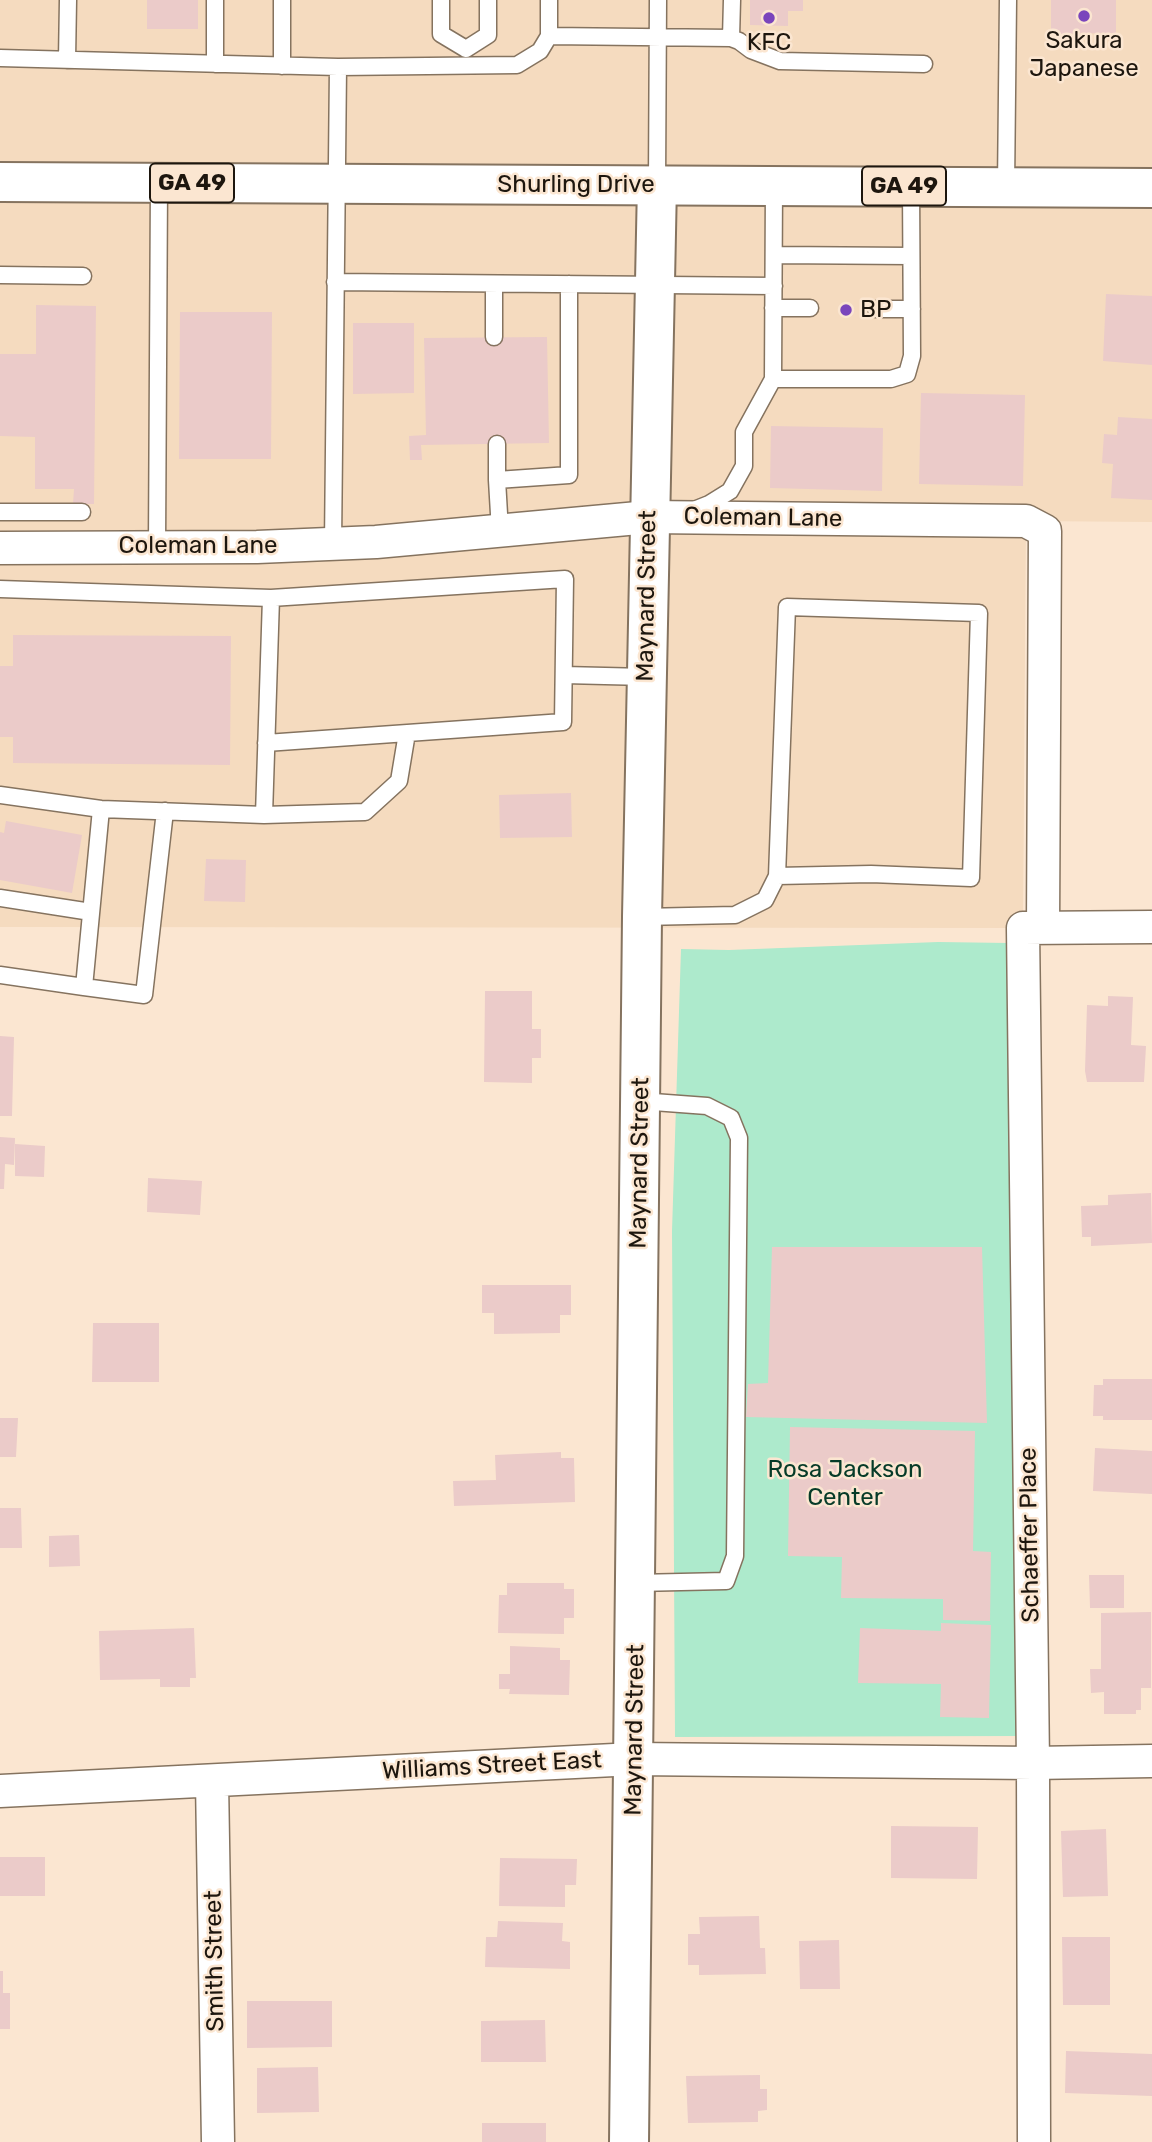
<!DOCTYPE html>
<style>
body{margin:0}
canvas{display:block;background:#fbe6d1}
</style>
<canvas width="1152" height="2142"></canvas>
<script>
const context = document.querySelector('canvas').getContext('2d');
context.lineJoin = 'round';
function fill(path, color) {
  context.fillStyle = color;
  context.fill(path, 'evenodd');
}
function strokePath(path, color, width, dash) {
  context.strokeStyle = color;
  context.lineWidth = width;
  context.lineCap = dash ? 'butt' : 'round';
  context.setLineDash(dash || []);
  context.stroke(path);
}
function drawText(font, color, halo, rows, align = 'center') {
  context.font = font + ' Rubik,sans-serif';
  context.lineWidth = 5;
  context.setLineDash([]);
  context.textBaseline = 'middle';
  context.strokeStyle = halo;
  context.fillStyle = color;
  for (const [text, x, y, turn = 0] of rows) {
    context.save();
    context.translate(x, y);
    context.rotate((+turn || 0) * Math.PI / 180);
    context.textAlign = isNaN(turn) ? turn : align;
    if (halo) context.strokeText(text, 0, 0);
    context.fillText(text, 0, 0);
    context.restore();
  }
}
fill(new Path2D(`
 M0,0H1152V522L1026,521L1023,928L0,927Z`), '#f5dbbf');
fill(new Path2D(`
 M938,942L1009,943L1020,1736L675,1737L672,1231L681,949L729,950Z`), '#adeacc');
fill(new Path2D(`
 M147,0H198V29H147Z
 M750,0H803V11H788V26L750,25Z
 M1051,0H1116V33L1051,34Z
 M1106,294L1152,296V365L1103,361Z
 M36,305L96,306L94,504H73L74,489H35V437L0,436V354H36Z
 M180,312H272L271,459H179Z
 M353,323H414V393L353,394Z
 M547,337L549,443L421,445L422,460H410L409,436L426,435L424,338Z
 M921,393L1025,395L1023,486L919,484Z
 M1118,417L1152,419V500L1111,498L1113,464L1102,463L1104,434L1117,435Z
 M771,426L883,428L882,491L770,488Z
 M13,635L231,636L230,765L13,763V737H0V666H13Z
 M571,793L572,837L500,838L499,795Z
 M6,821L82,835L72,893L0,880V832L4,833Z
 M206,859L246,860L245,902L204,901Z
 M485,991H532V1029H541V1058H532V1083L484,1082Z
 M1108,996L1133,997L1131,1045L1146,1046L1144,1082H1087L1085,1071L1087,1005L1108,1006Z
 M0,1036L14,1037L12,1116H0Z
 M0,1137L15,1138L14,1165L5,1164L4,1189H0Z
 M15,1144L45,1146L44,1177L15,1176Z
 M148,1178L202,1181L200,1215L147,1212Z
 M1151,1193L1152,1243L1091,1246V1237H1082L1081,1206L1108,1205V1195Z
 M772,1247H982L987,1423L746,1417L748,1384L768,1383Z
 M482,1285H571V1315H560V1333L494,1334V1313H482Z
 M93,1323H159V1382H92Z
 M1103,1379H1152V1420H1103V1416H1093L1094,1385H1103Z
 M0,1418H18L16,1457H0Z
 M790,1427L975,1431L973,1551L991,1552L990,1621L943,1620V1599L841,1598L842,1557L788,1556Z
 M1095,1448L1152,1451V1494L1093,1491Z
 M561,1452V1458H574L575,1502L454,1506L453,1481L496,1480L495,1455Z
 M0,1508H21L22,1548H0Z
 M79,1535L80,1566L49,1567V1536Z
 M1089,1575H1124V1608H1090Z
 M507,1583H564V1589H574V1618H564V1634L498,1633L499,1595H507Z
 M1151,1612V1688H1141V1710H1136V1714H1104V1692L1091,1693L1090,1669H1101V1613Z
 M941,1623L991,1625L989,1718L940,1717L941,1684L858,1683L860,1628L941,1631Z
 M194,1628L196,1678H190V1687H160V1679L100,1680L99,1631Z
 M510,1646L560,1648V1660H570L569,1695L509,1694L510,1689H499V1674H510Z
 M891,1826L978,1827L977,1879L891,1878Z
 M1106,1829L1108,1896L1063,1897L1061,1831Z
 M0,1857H45V1896H0Z
 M500,1858L577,1859L576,1885H565V1907L499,1906Z
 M759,1916L760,1948H765L766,1974L699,1975V1965H688V1934H700L699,1917Z
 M498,1921L563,1923L562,1941L570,1942V1969L485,1967L486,1937H497Z
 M1062,1937H1110V2005H1063Z
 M839,1940L840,1989H800L799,1941Z
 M0,1971H3V1993H10V2029H0Z
 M247,2001H332V2047L247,2048Z
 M545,2020L546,2062H481V2021Z
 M1066,2051L1152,2054V2096L1065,2093Z
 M318,2067L319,2112L257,2113V2068Z
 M760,2075V2089H767V2110L758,2111V2122L688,2123L686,2076Z
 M482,2123H546V2142H482Z`), '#ebcbc9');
const lane = new Path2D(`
 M282,0V66
 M441,0V34L466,49
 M549,36V0
 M731,38L732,0
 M466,49L488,35V0
 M0,58L338,67L333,544
 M67,60L68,0
 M215,64V0
 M338,67L517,65L540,51L549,36L731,38L739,41L751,50L780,61L924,64
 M657,184L658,0
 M1006,187L1008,0
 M774,255L911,256
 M0,275L83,276
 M335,282L774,286
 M494,284V337
 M773,308H810
 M876,309H912
 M773,379L774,185
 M497,444V480
 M694,510L709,504L730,491L744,466V432L773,379H891L907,374L912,356L911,186
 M0,512H82
 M500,531L497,480L569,475V284
 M157,546L159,183
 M0,589L271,598L565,579L563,722L266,743
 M564,675L646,677
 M0,795L101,809L264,815L271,598
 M264,815L365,812L399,781L407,733
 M0,898L91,912
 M642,917L735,915L765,900L777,876L871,874L971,878L979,613L787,607L777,876
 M0,975L84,987L101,809
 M84,987L144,995L165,811
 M636,1583L726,1581L735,1556L739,1138L731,1118L707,1106L640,1101`);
const street = new Path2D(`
 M0,548L257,547L376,542L649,517L1026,521L1045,531L1043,928
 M212,1781L218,2142
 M0,1791L634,1759L1033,1763L1152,1761
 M1034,2142L1033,1763L1023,928L1152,927`);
const secondary = new Path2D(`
 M629,2142L642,917L657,184`);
const primary = new Path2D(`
 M0,182L1152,188`);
strokePath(lane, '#85735f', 19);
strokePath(street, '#85735f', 35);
strokePath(secondary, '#85735f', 42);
strokePath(primary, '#85735f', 42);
strokePath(lane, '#fff', 16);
strokePath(street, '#fff', 32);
strokePath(secondary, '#fff', 38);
strokePath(primary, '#fff', 38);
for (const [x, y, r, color] of [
 [1084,16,7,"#7a45bc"],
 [769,18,7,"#7a45bc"],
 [846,310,7,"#7a45bc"]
]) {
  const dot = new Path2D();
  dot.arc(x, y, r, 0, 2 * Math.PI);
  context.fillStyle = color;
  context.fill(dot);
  strokePath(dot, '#fbe6d1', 2.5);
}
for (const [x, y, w] of [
 [192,183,84],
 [904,186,84]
]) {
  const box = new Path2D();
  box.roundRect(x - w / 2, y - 19.5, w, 39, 5);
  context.fillStyle = '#fbe6d1';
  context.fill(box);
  strokePath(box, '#1d160e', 2);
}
drawText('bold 23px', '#1d160e', null, [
 ["GA 49",192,183],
 ["GA 49",904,186]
]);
drawText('24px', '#1d160e', '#fbe6d1', [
 ["Sakura",1084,41],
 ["Japanese",1084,69],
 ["KFC",769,43],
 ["BP",860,310,"left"]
]);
drawText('24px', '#1d160e', '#fbe6d1', [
 ["Shurling Drive",576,185],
 ["Coleman Lane",763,518,1],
 ["Coleman Lane",198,546],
 ["Maynard Street",647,596,-89],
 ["Maynard Street",640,1163,-89],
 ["Schaeffer Place",1030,1535,-91],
 ["Maynard Street",635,1730,-89],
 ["Williams Street East",492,1766,-3],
 ["Smith Street",215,1961,-91]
]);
drawText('24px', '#063b28', '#fbe6d1', [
 ["Rosa Jackson",845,1470],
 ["Center",845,1498]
]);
</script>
